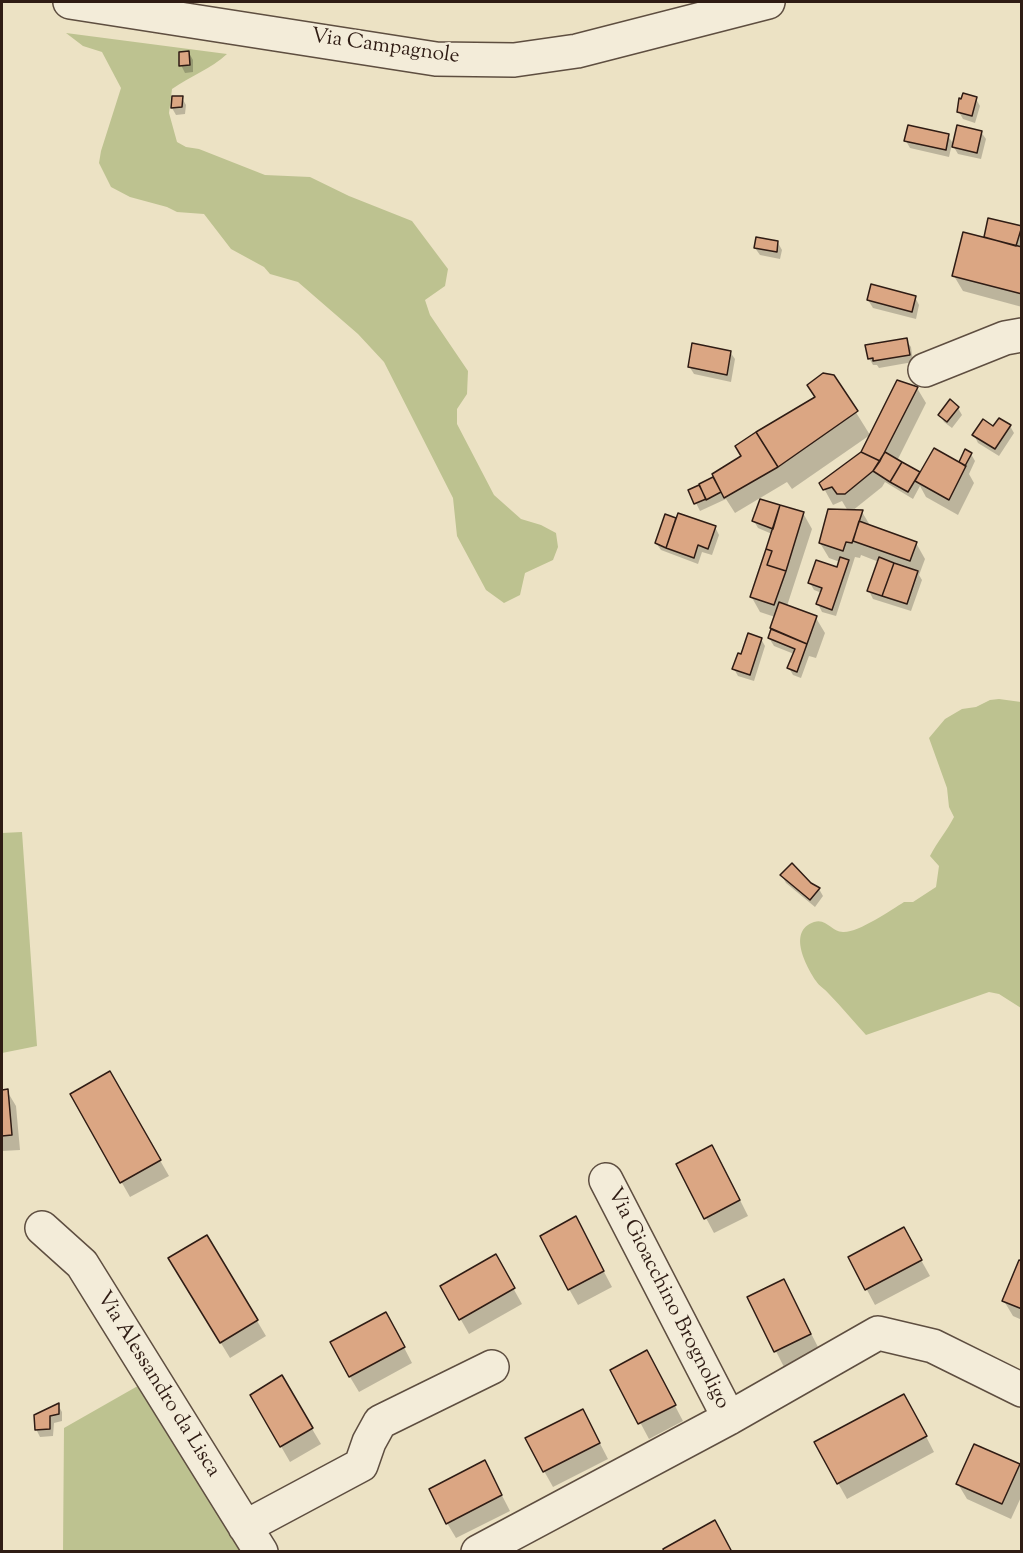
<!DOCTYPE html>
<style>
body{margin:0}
#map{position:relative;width:1023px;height:1553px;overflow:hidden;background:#ece2c4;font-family:"Sorts Mill Goudy",serif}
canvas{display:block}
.frame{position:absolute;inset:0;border:3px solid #2f1c14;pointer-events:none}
</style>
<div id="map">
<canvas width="1023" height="1553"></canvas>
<div class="frame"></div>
</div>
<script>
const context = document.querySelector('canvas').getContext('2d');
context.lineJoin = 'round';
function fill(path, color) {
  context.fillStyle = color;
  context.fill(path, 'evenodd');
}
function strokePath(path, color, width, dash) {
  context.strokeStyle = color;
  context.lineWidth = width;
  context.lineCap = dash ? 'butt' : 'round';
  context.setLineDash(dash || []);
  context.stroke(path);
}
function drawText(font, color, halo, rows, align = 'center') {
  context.font = font + ' "Sorts Mill Goudy",serif';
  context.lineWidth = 5;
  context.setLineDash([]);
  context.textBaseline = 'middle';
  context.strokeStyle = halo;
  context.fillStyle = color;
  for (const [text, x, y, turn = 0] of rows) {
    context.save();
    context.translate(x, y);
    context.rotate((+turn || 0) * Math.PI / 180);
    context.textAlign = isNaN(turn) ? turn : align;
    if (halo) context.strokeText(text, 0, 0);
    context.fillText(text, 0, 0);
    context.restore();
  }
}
fill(new Path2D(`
 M66,33L227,54C211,69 190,76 172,89L169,113L177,142L186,147L199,149L265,175L310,177L349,196L412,221L448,269L445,286L425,300L430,315L468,371L467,394L457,409V424L494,495L521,519L541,525L556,533L558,547L553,560L525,573L520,595L504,603L486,590L457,536L453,498L384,362L358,334L298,282L270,274L264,267L231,249L204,214L177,212L167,207L130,197L111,187L99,163L101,151L121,88L102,52L83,46Z
 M999,699L1021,702V1008L999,994L989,992L866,1035C853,1021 842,1007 829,994C825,989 819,986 816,981C806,966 787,931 814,922C827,918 831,932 843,932C858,933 891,910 904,902H913L936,887L939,866L930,856C937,842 947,831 954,817L949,807L947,788L929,738L945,719L962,709L976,707L990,700Z
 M22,832L37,1046L2,1053V833Z
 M143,1383L243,1551L63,1552L64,1428Z`), '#bdc290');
fill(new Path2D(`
 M189,53L193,60V72L185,73L181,65Z
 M173,97L182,98L186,105L185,114L176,115L172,108Z
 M976,99L980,106L975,123L963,119L959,112Z
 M981,132L986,139L981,159L958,154L952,144L949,157L910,148L906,141L948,136L954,145Z
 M989,220L1022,229V307L963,291L954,276L985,239Z
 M778,243L782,250L780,259L760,255L755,248Z
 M915,297L919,305L916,319L873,308L868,300Z
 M906,340L911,347L913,362L879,368L877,365H873L869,358Z
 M730,352L735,359L731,382L694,374L689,366Z
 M834,377L870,435L792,489L787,482L735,513L726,499L700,511L690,491L712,479L718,489L721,488L742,457L816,398Z
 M917,388L926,403L897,461L920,475L963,466L971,454L975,461L969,474L974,483L958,515L926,497L920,486L913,499L885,482L882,487L852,511L862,512L871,527L916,543L925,559L919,575L922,580L911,611L873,599L869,591L879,562L861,555L860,558L855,557L836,616L822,612L818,604L822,593L814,590L810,583L838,569L840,562L829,558L820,543L848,511L842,501L833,505L821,483L863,453Z
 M958,408L962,415L952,428L944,422L940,415Z
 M1010,426L1014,433L999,456L978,443L974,435L994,428Z
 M803,513L812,529L787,606L816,618L825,633L816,658L809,656L801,678L793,675L789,668L794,654L774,646L769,638L775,617L760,612L751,596L772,534L758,528L754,521Z
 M666,516L715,527L719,535L712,555L702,552L698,564L661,550L656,543Z
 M761,639L765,646L754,681L738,676L734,669L742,656Z
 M782,876L810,885L819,889L823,896L815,907L786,883Z
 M110,1073L169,1176L130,1197L72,1095Z
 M2,1091H7L16,1106L20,1150L2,1151Z
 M721,1162L748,1216L714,1233L706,1218Z
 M584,1234L612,1287L578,1305L569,1289Z
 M207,1237L266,1336L230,1358L179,1274Z
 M912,1244L930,1276L875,1305L850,1258Z
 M495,1256L522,1304L469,1334L442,1286Z
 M1022,1263V1320L1013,1316L1004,1301Z
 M792,1296L819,1349L784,1367L749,1298Z
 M395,1330L412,1363L359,1392L350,1377Z
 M655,1368L683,1421L649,1439L612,1370Z
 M282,1378L321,1444L290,1462L252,1396Z
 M58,1405L62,1412V1421L54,1423L53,1436L40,1437L36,1429Z
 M913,1411L934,1452L847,1499L838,1483Z
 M591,1426L608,1459L553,1487L544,1471Z
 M1019,1465L1022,1470V1495L1011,1519L967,1499L958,1484Z
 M493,1478L510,1511L456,1538L447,1523Z`), '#0003');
const building = new Path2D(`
 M189,51L190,65L179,66V52Z
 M963,93L977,97L972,116L957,112L959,98L961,99Z
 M172,96H183L182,107L171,108Z
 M908,125L949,134L946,150L904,141Z
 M957,125L982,131L977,153L952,147Z
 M988,218L1022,226L1016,246L984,237Z
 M963,232L1022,247V294L952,276Z
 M756,237L778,241L777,252L754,248Z
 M871,284L916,296L912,312L867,300Z
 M907,338L910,355L873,361V358L868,359L865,345Z
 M692,343L731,351L727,375L688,367Z
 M823,373L834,375L858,411L778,467L756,432L815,397L807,385Z
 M897,380L918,387L880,461L861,452Z
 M950,399L959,407L947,422L938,415Z
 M999,418L1011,425L995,449L972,435L983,419L993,426Z
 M756,432L778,467L724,498L712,474L741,456L735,446Z
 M934,448L966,466L949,500L915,481Z
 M965,449L972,453L965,466L959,462Z
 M861,452L880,461L873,471L845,494H837L832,487L823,490L819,483Z
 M885,452L902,462L890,482L873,471Z
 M902,462L920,472L908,492L890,482Z
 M713,477L721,492L706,500L699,484Z
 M699,485L706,499L694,504L688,490Z
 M760,499L780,505L773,529L752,521Z
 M780,505L804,512L786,571L767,565L772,551L766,549Z
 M828,509L863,510L852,543L846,542L843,551L819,543Z
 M678,513L716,526L708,549L698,545L694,558L666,548Z
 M665,514L676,518L666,548L655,543Z
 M859,521L917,542L910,561L853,541Z
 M766,549L772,551L767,565L786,571L774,605L750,597Z
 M840,557L849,560L832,610L816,604L822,588L808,583L816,560L837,567Z
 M879,557L894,563L882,596L867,591Z
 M894,563L918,571L907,604L882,596Z
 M779,602L817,616L807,644L770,628Z
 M771,629L807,644L797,672L787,668L795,649L768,638Z
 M748,633L762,638L750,675L732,669L738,653L741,654Z
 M792,863L811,883L820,888L810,900L780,875Z
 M110,1071L161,1160L120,1183L70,1094Z
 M8,1089L12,1135L2,1136V1090Z
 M712,1145L740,1200L704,1219L676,1164Z
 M576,1216L604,1271L568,1290L540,1236Z
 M904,1227L922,1260L865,1290L848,1257Z
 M207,1235L258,1320L220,1343L168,1258Z
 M496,1254L515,1288L459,1320L440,1286Z
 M1019,1260L1022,1261V1309L1002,1301Z
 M784,1279L811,1334L774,1352L747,1297Z
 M386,1312L405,1347L349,1377L330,1342Z
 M647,1350L676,1405L638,1424L610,1370Z
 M282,1375L313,1428L280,1447L250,1395Z
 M904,1394L927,1436L837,1484L814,1442Z
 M59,1403V1414L50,1416V1429L35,1430L34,1415Z
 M583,1409L600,1443L543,1472L525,1438Z
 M974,1444L1020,1464L1002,1504L956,1484Z
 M485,1460L502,1495L446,1524L429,1489Z
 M715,1520L732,1552H664L663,1549Z`);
fill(building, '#dba683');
strokePath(building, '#2f1c14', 1.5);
const minor = new Path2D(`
 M70,2L436,59L514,60L577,51L768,2
 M925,370L1005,338L1022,335
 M606,1180L729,1418
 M42,1228L82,1264L261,1552
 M245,1527L361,1465L369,1442L380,1422L492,1367
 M478,1552L729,1418L878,1333L933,1346L1022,1390`);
strokePath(minor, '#5e4e40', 36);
strokePath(minor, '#f3ecd9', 33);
drawText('21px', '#2f1c14', '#f3ecd9', [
 ["Via Campagnole",385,48,8],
 ["Via Gioacchino Brognoligo",667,1299,63],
 ["Via Alessandro da Lisca",157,1385,58]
]);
</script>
